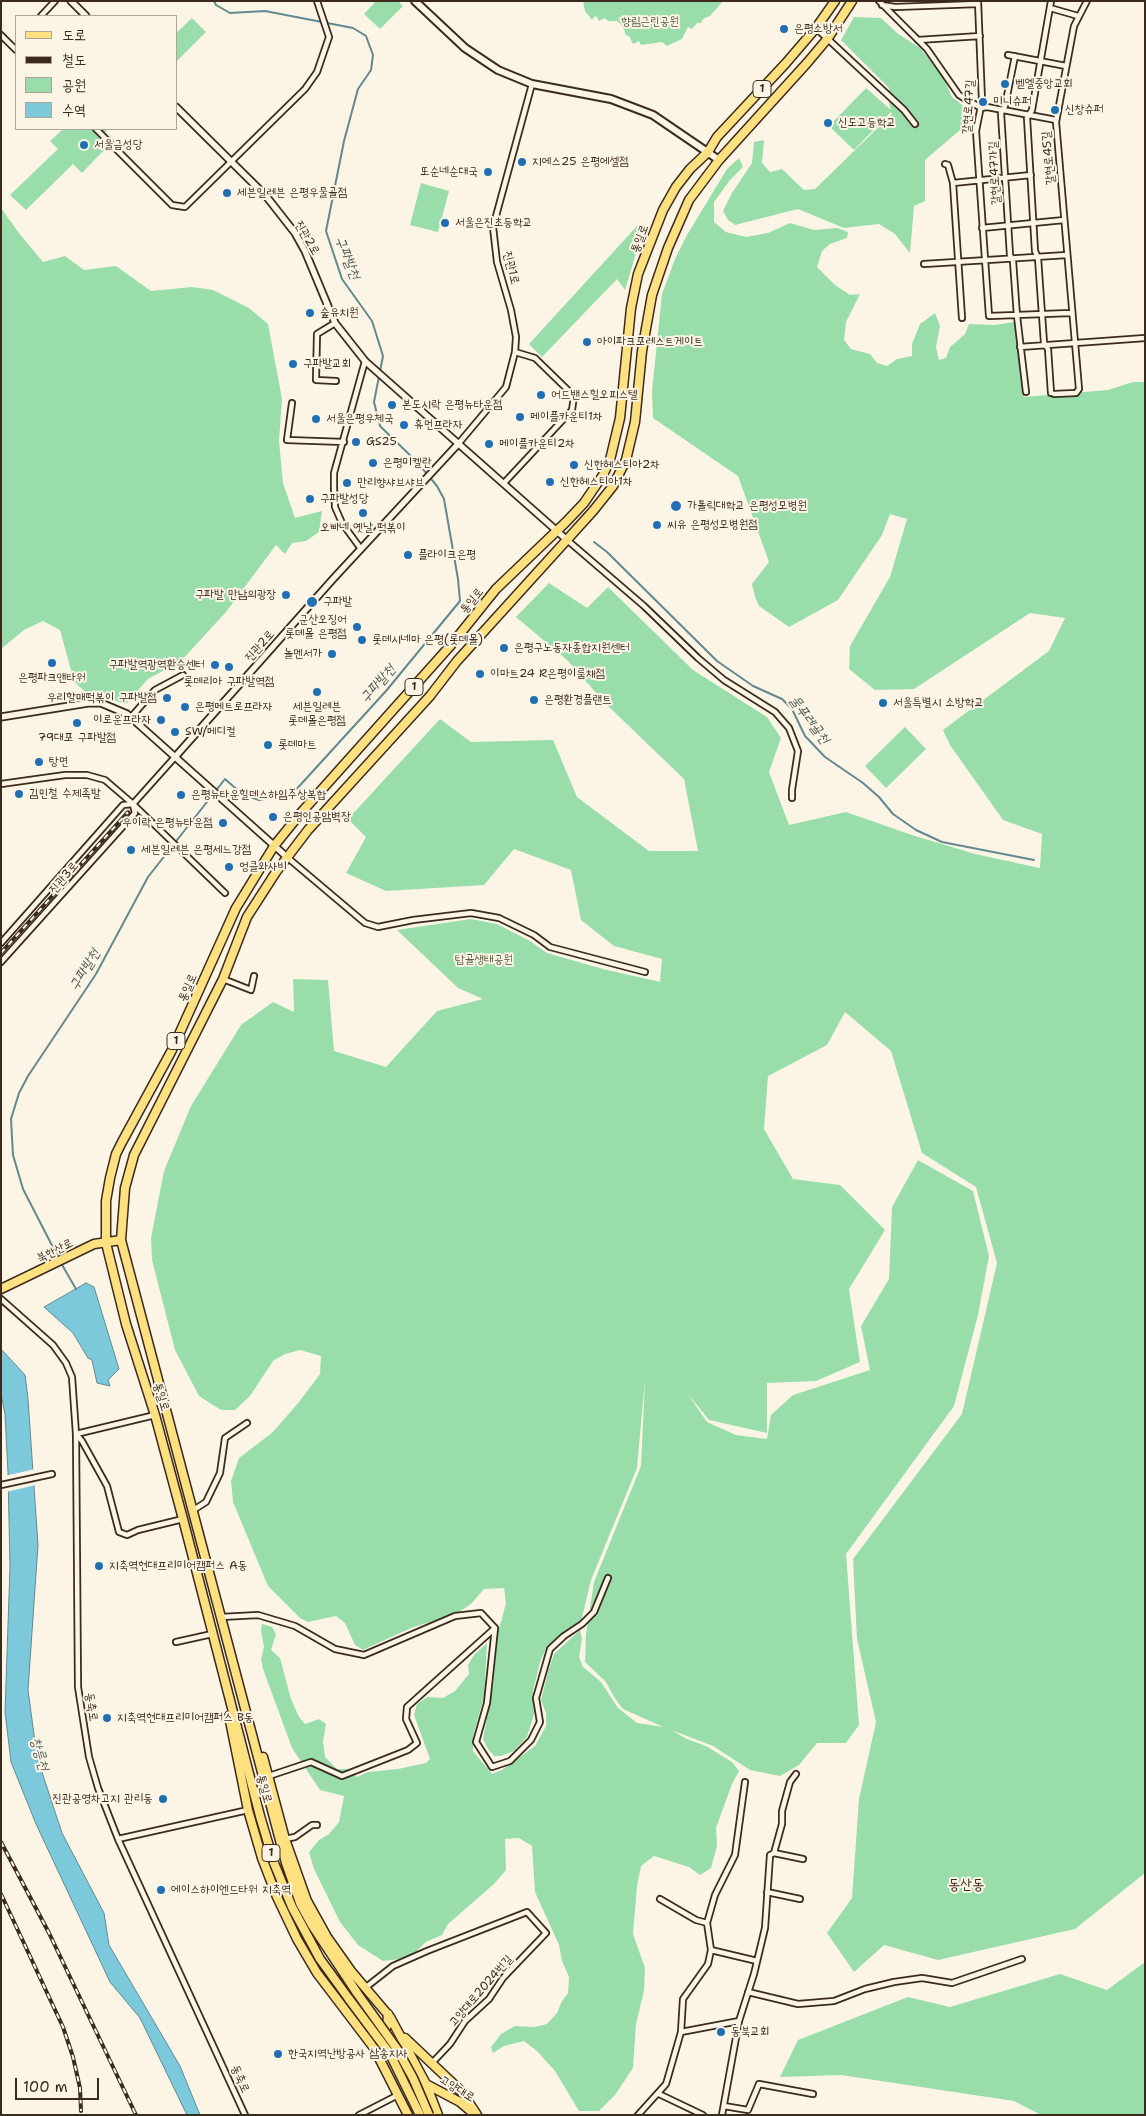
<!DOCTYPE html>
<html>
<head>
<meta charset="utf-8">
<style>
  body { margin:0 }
  #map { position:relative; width:1146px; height:2116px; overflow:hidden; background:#fcf5e5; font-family:"Shantell Sans","Poor Story",sans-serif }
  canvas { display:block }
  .frame { position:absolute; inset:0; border:2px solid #3b2a1e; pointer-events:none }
  .legend { position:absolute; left:15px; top:15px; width:162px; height:115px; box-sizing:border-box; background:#fcf5e5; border:1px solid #afa495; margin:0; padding:6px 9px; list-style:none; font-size:15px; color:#3b2a1e }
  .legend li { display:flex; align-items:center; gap:10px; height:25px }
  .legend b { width:25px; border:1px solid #afa495 }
  .scale { position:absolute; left:15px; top:2078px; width:84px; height:22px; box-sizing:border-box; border:2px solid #3b2a1e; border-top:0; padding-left:6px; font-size:15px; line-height:18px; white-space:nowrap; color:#3b2a1e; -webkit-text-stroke:4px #fcf5e5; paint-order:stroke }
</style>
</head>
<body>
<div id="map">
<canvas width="1146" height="2116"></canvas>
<div class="frame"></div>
<ul class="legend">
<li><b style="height:6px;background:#fde080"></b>도로</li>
<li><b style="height:6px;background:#3b2a1e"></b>철도</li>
<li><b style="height:14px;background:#99deaa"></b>공원</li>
<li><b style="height:14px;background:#7dc9dc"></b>수역</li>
</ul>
<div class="scale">100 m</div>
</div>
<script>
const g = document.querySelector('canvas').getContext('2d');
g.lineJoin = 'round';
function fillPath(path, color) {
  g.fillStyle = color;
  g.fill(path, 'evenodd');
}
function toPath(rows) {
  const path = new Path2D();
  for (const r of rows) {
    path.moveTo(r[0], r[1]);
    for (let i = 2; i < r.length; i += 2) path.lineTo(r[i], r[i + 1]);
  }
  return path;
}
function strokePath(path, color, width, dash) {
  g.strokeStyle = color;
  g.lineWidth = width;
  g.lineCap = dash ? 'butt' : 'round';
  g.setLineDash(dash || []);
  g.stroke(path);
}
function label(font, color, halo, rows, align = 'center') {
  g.font = font + ' "Shantell Sans","Poor Story",sans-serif';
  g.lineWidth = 4;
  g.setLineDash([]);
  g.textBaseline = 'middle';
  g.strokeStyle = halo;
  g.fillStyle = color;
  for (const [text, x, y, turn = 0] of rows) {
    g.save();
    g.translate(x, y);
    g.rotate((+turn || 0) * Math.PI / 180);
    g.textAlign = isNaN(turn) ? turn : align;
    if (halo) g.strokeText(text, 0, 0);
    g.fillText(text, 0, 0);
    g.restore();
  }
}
const green = toPath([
  [376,1,398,1,403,6,380,29,364,14],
  [583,1,723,1,710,16,703,19,701,23,697,23,692,29,688,27,682,39,667,46,662,42,641,45,639,41,633,44,629,36,626,35,622,25,617,21,608,21,605,18,599,21,597,17,595,16,592,20,585,11],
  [854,17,881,18,897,33,920,48,942,75,952,97,970,111,968,123,925,160,925,201,914,206,910,253,895,234,879,224,844,228,798,209,735,225,728,220,723,211,732,193,752,163,754,142,764,140,762,163,770,172,782,169,804,190,815,189,892,114,891,112,854,150,829,126,866,88,891,110,889,103,889,88,841,40],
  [192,18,206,32,176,62,176,33],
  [63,129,108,129,98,141,105,149,82,173,73,164,26,210,10,195,58,149,50,141],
  [739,158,743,167,730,180,714,202,714,222,726,232,746,237,768,233,790,223,814,230,837,228,848,232,847,238,830,244,822,251,817,267,835,285,850,295,860,294,846,322,844,340,851,349,870,354,877,363,887,366,897,359,912,356,912,344,920,324,935,313,940,326,936,347,939,360,946,358,950,347,965,334,969,324,994,325,1014,322,1024,397,1108,390,1133,382,1145,382,1145,1873,1075,1929,938,1960,884,1945,854,1972,827,1933,852,1898,859,1799,876,1722,857,1639,853,1559,962,1414,997,1263,976,1187,922,1153,891,1051,845,1012,827,1045,768,1076,764,1129,793,1179,840,1185,885,1230,849,1289,860,1362,816,1381,767,1383,767,1433,709,1420,688,1394,707,1422,736,1435,767,1439,771,1415,793,1395,870,1370,861,1326,889,1279,892,1207,918,1160,973,1191,989,1256,978,1315,954,1406,846,1554,859,1725,846,1743,817,1743,799,1765,780,1776,750,1770,713,1746,671,1730,687,1739,706,1746,732,1762,739,1771,732,1784,716,1828,717,1846,711,1868,700,1875,689,1867,654,1856,641,1866,637,1886,633,1934,645,1968,644,1991,636,2024,633,2068,615,2095,599,2111,579,2111,555,2071,537,2051,524,2041,504,2046,493,2053,491,2047,501,2034,515,2026,535,2027,547,2024,557,2013,562,2001,568,1993,569,1977,562,1961,559,1945,535,1892,532,1846,519,1838,505,1839,506,1870,494,1884,448,1924,442,1935,426,1942,409,1958,383,1961,358,1945,340,1922,314,1869,309,1852,319,1840,329,1834,339,1822,344,1796,320,1790,292,1748,263,1669,261,1659,264,1647,261,1631,262,1624,272,1627,276,1634,271,1650,280,1658,291,1699,299,1717,305,1724,319,1719,326,1724,323,1742,325,1757,337,1769,348,1769,357,1777,368,1772,398,1769,426,1763,430,1759,414,1715,417,1704,427,1697,443,1698,455,1691,469,1674,468,1665,474,1655,487,1643,484,1697,473,1736,473,1751,492,1774,502,1770,535,1746,546,1726,546,1713,541,1700,548,1672,554,1654,580,1630,582,1639,579,1657,583,1667,601,1682,618,1708,637,1723,663,1727,623,1709,614,1697,606,1682,585,1662,586,1634,594,1582,641,1466,645,1380,637,1468,591,1580,581,1622,547,1646,540,1662,533,1691,534,1714,527,1737,514,1751,501,1756,494,1756,488,1749,483,1739,493,1685,498,1633,506,1603,504,1588,484,1589,471,1604,456,1614,411,1628,363,1650,355,1645,345,1623,336,1616,308,1622,300,1618,268,1586,233,1502,231,1481,239,1458,273,1432,299,1402,320,1374,321,1356,300,1350,285,1354,273,1361,250,1396,235,1410,221,1410,199,1396,175,1350,152,1260,151,1238,164,1171,191,1106,241,1025,273,1002,294,1012,293,979,328,980,334,1051,386,1067,437,1011,483,999,458,988,397,930,471,919,497,924,530,941,547,953,603,969,660,982,662,959,614,946,581,920,571,870,514,849,484,885,386,891,346,873,366,837,348,819,440,719,471,742,553,740,577,797,649,851,698,851,684,779,606,704,567,660,516,617,549,583,587,608,608,587,693,670,767,717,781,738,769,772,789,825,846,812,912,835,975,854,1040,868,1042,834,1003,820,950,745,943,730,1049,651,1065,618,1030,613,914,689,875,690,849,669,850,646,890,577,907,519,890,514,882,535,838,600,789,627,759,606,755,597,752,584,769,562,738,476,653,418,652,391,662,294,675,259,687,235,727,169],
  [421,183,449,191,438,232,410,225],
  [1,208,19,233,43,262,65,256,84,270,116,266,151,291,192,287,213,290,249,308,268,324,282,399,279,441,283,483,295,518,322,511,319,532,306,541,292,543,285,554,276,545,226,612,181,661,148,679,126,704,85,692,74,681,60,630,43,621,24,630,1,649],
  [637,226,642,233,625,290,617,279,542,357,529,344],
  [905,727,926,749,886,788,865,766],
  [1145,1962,1145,2115,1041,2115,1014,2101,841,2075,780,2077,798,2040,908,1997,950,2007,1060,1974,1107,1990]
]);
const water = toPath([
  [86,1283,94,1287,119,1369,108,1380,110,1386,97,1383,92,1360,88,1358,73,1333,44,1307,86,1283],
  [1,1349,25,1375,28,1399,38,1545,28,1690,37,1757,62,1833,104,1913,109,1945,180,2066,200,2115,187,2115,140,2018,110,1982,36,1824,11,1762,5,1712,10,1567,8,1473,5,1414,1,1394,1,1349]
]);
const pier = toPath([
  [35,1469,36,1485,6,1492,5,1476]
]);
const stream = toPath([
  [594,542,607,552,717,661,753,686,782,699,792,709,805,736,825,757,863,783,879,797,893,814,916,830,942,842,1034,860],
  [59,1259,23,1189,13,1155,11,1119,19,1093,28,1076,96,974,148,877,225,779,242,794,259,800,293,793,386,691,460,601,458,579,444,499,437,486,417,462,380,426,374,402,383,356,372,321,342,279,326,231,344,141,358,89,371,70,373,55,366,36,353,28,265,11,230,13,216,5,214,1],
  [61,1263,76,1289]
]);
const minor = toPath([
  [879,1,927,49,959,95,981,108,987,107,1056,120],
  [978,1,982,101,976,131,989,316,1071,313],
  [1051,1,1032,110,1027,118,1035,251,1038,258,1044,343,1048,349,1051,393],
  [882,5,895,7,978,4],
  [1050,8,1078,16],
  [41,16,55,1],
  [816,28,904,110,915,124],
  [1,35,16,50],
  [918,40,980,36],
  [1008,55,1066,66],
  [1015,56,1005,106,1001,113,1010,255,1013,261,1017,316,1026,392],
  [96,129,172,205,185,207,305,89,317,72,329,37,317,1],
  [945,164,948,165,953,183,962,318],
  [953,183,1031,175],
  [982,228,1064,220],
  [924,264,1067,255],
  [335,323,317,334,316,380,336,381],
  [1020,347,1145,338],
  [1054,394,1076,393,1079,389,1056,122,1074,26,1087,1],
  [292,403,287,440,344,442],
  [459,443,506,387,515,352,516,337,511,310,497,262,493,227,532,84],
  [504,483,572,410,574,396,535,358,515,352],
  [566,539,644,606,698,658,724,680,775,712,789,728,798,751,792,790,792,798],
  [361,549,342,523,335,507,334,488,334,473,365,361],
  [132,716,155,690,183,675],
  [1,784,65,775,87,775,105,780,133,804,225,893],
  [288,858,365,923,378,927,413,920,471,913,499,918,534,935,550,947,645,972],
  [1,943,123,805,133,804,175,757],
  [1,962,135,813,133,805],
  [223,979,251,990,254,976],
  [1,1299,53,1345,66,1363,72,1377,76,1434,78,1687,89,1757,98,1788,118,1839,245,2115],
  [76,1434,82,1441,107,1486,119,1532,127,1535,138,1530,183,1519],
  [76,1434,155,1415],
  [1,1485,52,1474],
  [192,1511,206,1502,220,1473,225,1438,247,1423],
  [221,1617,258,1615,295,1626,335,1649,364,1655,455,1616,481,1613,495,1628,487,1703,476,1742,492,1767,510,1761,531,1740,540,1722,536,1698,550,1649,564,1636,582,1624,594,1612,608,1578],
  [176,1642,212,1634],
  [269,1776,311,1762,342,1776,408,1750,417,1743,406,1719,407,1707,495,1628],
  [118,1839,248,1810],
  [285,1839,295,1837,312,1825,317,1825],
  [774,1853,803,1859],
  [767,1892,800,1899],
  [660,1899,696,1920,707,1923],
  [711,1950,757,1961],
  [365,1988,393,1966,427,1951,527,1912,546,1933,503,1978,489,1999,465,2021,450,2044,432,2063],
  [748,1992,798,2004,834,2001,865,1989,894,1982,922,1978,952,1983,1022,1959],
  [681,2032,739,2021],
  [659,2094,703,2115],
  [724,2106,748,2110,759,2084,813,2094],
  [359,2115,398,2095],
  [638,2115,666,2084,681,2032,683,1999,708,1964,711,1950,707,1923,715,1895,735,1855,745,1782],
  [722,2115,739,2021,754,1974,765,1928,770,1855,774,1853,782,1824,782,1811,790,1782,796,1774]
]);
const tertiary = toPath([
  [71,1,86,16],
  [176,107,266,196,295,233,305,251,335,323,365,361,566,539],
  [1,717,88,703,101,703,127,714,288,858],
  [175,757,333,579,459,443]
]);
const secondary = toPath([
  [415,1,465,48,498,70,532,84,611,99,653,115,719,160]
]);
const primary = toPath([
  [1,1289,94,1244,121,1240],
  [229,1716,248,1810,262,1858,277,1897,297,1939,317,1973,374,2048,408,2115],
  [263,1757,285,1839,307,1901,327,1937,351,1971,390,2017,426,2084,438,2115],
  [357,1993,312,1925,300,1903,286,1863,121,1240,125,1188,134,1155,223,979,247,917,276,872,308,830,430,696,457,661,593,511,613,486,626,460,635,422,642,351,652,295,668,248,689,200,719,160,807,63,828,38,852,1],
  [349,1999,320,1959,292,1907,274,1863,260,1816,183,1519,155,1415,126,1324,106,1243,106,1201,110,1178,116,1154,122,1142,172,1050,236,908,274,846,300,814,451,645,496,589,566,522,584,503,603,475,610,460,620,418,631,308,638,274,663,210,676,187,690,169,708,152,717,137,786,63,816,28,835,1],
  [365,2036,374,2037,381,2034,387,2026,388,2014],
  [405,2038,462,2092,477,2115],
  [426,2084,460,2102,473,2113]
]);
const rail = toPath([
  [1,953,128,812],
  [1,1842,49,1933,136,2115],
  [1,1894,63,2027,73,2057,80,2088,81,2111]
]);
const primaryBridge = toPath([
  [357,1993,397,2049,413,2078,429,2115],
  [349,1999,390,2054,420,2115]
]);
const markers = [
  [784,29,5,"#1f6fb2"],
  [1005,84,5,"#1f6fb2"],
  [983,102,5,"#1f6fb2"],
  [1055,110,5,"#1f6fb2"],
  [828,123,5,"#1f6fb2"],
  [84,145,5,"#1f6fb2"],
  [522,162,5,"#1f6fb2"],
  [488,172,5,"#1f6fb2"],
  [227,193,5,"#1f6fb2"],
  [445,223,5,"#1f6fb2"],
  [310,313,5,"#1f6fb2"],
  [587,342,5,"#1f6fb2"],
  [293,364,5,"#1f6fb2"],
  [541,395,5,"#1f6fb2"],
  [392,405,5,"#1f6fb2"],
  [520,417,5,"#1f6fb2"],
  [316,419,5,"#1f6fb2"],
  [404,425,5,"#1f6fb2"],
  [356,442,5,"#1f6fb2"],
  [489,444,5,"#1f6fb2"],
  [373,463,5,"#1f6fb2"],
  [574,465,5,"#1f6fb2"],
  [550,482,5,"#1f6fb2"],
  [347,483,5,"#1f6fb2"],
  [310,499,5,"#1f6fb2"],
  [676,506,6,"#1f6fb2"],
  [363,513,5,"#1f6fb2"],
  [657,525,5,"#1f6fb2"],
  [408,555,5,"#1f6fb2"],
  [286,595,5,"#1f6fb2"],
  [312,602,6,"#1f6fb2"],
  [357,627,5,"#1f6fb2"],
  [362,640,5,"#1f6fb2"],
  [504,648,5,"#1f6fb2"],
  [332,654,5,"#1f6fb2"],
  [52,663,5,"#1f6fb2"],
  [215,665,5,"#1f6fb2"],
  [229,667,5,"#1f6fb2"],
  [480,674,5,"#1f6fb2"],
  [317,692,5,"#1f6fb2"],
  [167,698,5,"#1f6fb2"],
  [534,700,5,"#1f6fb2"],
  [883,703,5,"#1f6fb2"],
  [185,707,5,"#1f6fb2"],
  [161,720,5,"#1f6fb2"],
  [77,723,5,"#1f6fb2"],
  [175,732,5,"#1f6fb2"],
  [268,745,5,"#1f6fb2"],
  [39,762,5,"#1f6fb2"],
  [19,794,5,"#1f6fb2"],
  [181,795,5,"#1f6fb2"],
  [273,817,5,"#1f6fb2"],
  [223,823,5,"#1f6fb2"],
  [131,850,5,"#1f6fb2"],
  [229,867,5,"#1f6fb2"],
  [99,1566,5,"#1f6fb2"],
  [107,1718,5,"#1f6fb2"],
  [163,1799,5,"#1f6fb2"],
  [161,1890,5,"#1f6fb2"],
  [721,2032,5,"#1f6fb2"],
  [278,2054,5,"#1f6fb2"]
];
const shields = [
  [762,89,18],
  [414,687,18],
  [176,1041,18],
  [271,1853,18]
];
const shieldNames = [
  ["1",762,89],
  ["1",414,687],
  ["1",176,1041],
  ["1",271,1853]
];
const parkNames = [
  ["향림근린공원",650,22],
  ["탑골생태공원",484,960]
];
const poiNames = [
  ["은평소방서",794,29],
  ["벧엘중앙교회",1015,84],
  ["미니슈퍼",993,102],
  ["신창슈퍼",1065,110],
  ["신도고등학교",838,123],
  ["서울금성당",94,145],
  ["지에스25 은평에셀점",532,162],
  ["또순네순대국",478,172,"right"],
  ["세븐일레븐 은평우물골점",237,193],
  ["서울은진초등학교",455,223],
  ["숲유치원",320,313],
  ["아이파크포레스트게이트",597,342],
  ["구파발교회",303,364],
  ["어드밴스힐오피스텔",551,395],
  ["본도시락 은평뉴타운점",402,405],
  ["메이플카운티1차",530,417],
  ["서울은평우체국",326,419],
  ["휴먼프라자",414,425],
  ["GS25",366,442],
  ["메이플카운티2차",499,444],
  ["은평미켈란",383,463],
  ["신한헤스티아2차",584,465],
  ["신한헤스티아1차",560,482],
  ["만리향샤브샤브",357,483],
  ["구파발성당",320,499],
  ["가톨릭대학교 은평성모병원",687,506],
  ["씨유 은평성모병원점",667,525],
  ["오빠네 옛날 떡볶이",363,528,"center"],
  ["플라이크은평",418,555],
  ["구파발 만남의광장",276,595,"right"],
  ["구파발",323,602],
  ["군산오징어",347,620,"right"],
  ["롯데몰 은평점",347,634,"right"],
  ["롯데시네마 은평(롯데몰)",372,640],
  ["은평구노동자종합지원센터",514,648],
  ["놀멘서가",322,654,"right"],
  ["구파발역광역환승센터",205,665,"right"],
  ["이마트24 R은평이룸채점",490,674],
  ["은평파크앤타워",52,678,"center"],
  ["롯데리아 구파발역점",229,682,"center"],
  ["우리할매떡볶이 구파발점",157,698,"right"],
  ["은평환경플랜트",544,700],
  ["서울특별시 소방학교",893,703],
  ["은평메트로프라자",195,707],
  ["세븐일레븐",317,707,"center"],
  ["롯데몰은평점",317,721,"center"],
  ["이로운프라자",151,720,"right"],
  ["SW/메디컬",185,732],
  ["79대포 구파발점",77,738,"center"],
  ["롯데마트",278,745],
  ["탕면",49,762],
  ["김민철 수제족발",29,794],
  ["은평뉴타운힐데스하임주상복합",191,795],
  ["은평인공암벽장",283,817],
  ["우이락 은평뉴타운점",213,823,"right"],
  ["세븐일레븐 은평세느강점",141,850],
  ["엉클와사비",239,867],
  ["지축역현대프리미어캠퍼스 A동",109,1566],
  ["지축역현대프리미어캠퍼스 B동",117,1718],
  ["진관공영차고지 관리동",153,1799,"right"],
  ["에이스하이엔드타워 지축역",171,1890],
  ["동북교회",731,2032],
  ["한국지역난방공사 삼송지사",288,2054]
];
const streetNames = [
  ["갈현로47길",969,107,-86],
  ["갈현로45길",1049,158,-95],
  ["갈현로47가길",995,173,-93],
  ["진관2로",307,238,60],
  ["통일로",640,239,-69],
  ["진관1로",511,268,76],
  ["통일로",472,601,-51],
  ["진관2로",260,646,-48],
  ["진관3로",64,878,-49],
  ["통일로",188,988,-66],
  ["북한산로",55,1251,-26],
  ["통일로",161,1397,73],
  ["동축로",91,1707,81],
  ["통일로",264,1789,75],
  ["고양대로2024번길",481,1991,-49],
  ["동축로",240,2079,66],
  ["고양대로",457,2089,32]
];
const waterNames = [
  ["구파발천",347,258,68],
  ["구파발천",378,684,-49],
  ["물푸레골천",809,720,53],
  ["구파발천",85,970,-59],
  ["창릉천",39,1754,74]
];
const quarterNames = [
  ["동산동",966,1885]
];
fillPath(green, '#99deaa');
fillPath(water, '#7dc9dc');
strokePath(water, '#638990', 1);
fillPath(pier, '#fcf5e5');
strokePath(stream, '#638990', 2);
strokePath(minor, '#3b2a1e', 8);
strokePath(tertiary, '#3b2a1e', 9);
strokePath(secondary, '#3b2a1e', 10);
strokePath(primary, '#3b2a1e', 11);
strokePath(minor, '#fcf5e5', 4.5);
strokePath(tertiary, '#fcf5e5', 5.5);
strokePath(secondary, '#fcf5e5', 6);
strokePath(primary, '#fde080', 8);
strokePath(rail, '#3b2a1e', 4);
strokePath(rail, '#fcf5e5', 2, [5.5]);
strokePath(primaryBridge, '#3b2a1e', 11, []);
strokePath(primaryBridge, '#fde080', 8);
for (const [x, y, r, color] of markers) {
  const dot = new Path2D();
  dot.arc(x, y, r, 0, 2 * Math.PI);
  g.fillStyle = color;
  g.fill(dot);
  strokePath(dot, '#fcf5e5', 2);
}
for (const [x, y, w] of shields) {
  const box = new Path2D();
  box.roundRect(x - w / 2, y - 8.5, w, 17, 4);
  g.fillStyle = '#fcf5e5';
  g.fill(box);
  strokePath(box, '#3b2a1e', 1);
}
label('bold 11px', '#3b2a1e', null, shieldNames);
label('12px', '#525741', '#fcf5e5', parkNames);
label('12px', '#3b2a1e', '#fcf5e5', poiNames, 'left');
label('12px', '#3b2a1e', '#fcf5e5', streetNames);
label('italic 14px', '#4f5a57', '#fcf5e5', waterNames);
label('15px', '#3b2a1e', '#fcf5e5', quarterNames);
</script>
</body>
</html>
